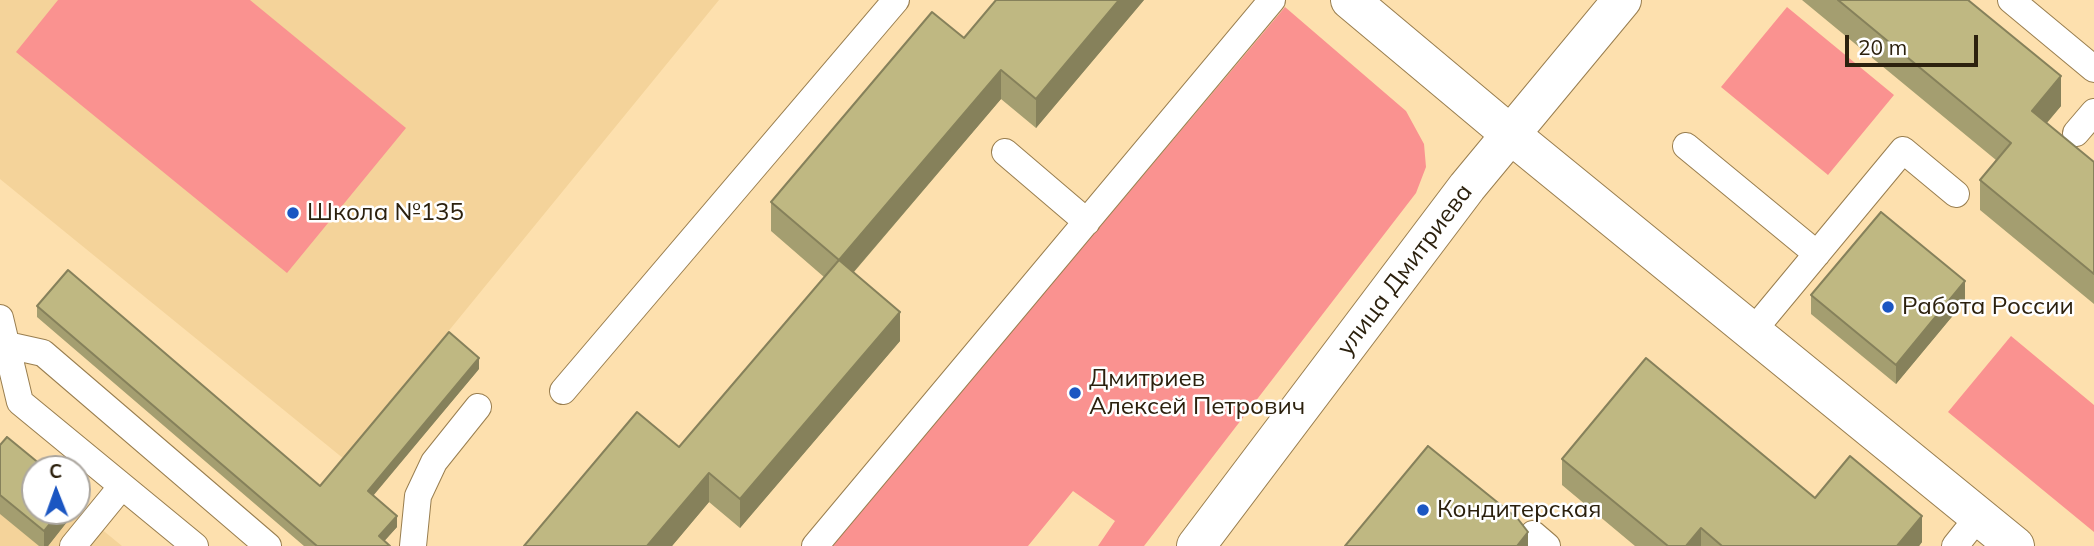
<!DOCTYPE html>
<html>
<head>
<meta charset="utf-8">
<style>
  body { margin:0 }
  #map { position:relative; width:2094px; height:546px; overflow:hidden; background:#fde0ae; font-family:Mulish,sans-serif }
  canvas { display:block }
  .north { position:absolute; left:21px; top:455px; width:70px; height:70px; box-sizing:border-box; background:#fff; border:2px solid #aba69f; border-radius:50%; rotate:359deg; font-size:19px; font-weight:700; line-height:28px; text-align:center; color:#2c210e }
  .north::after { content:''; display:block; margin:auto; width:24px; height:32px; background:#1b56c2; clip-path:polygon(50% 0,100% 100%,50% 72%,0 100%) }
  .scale { position:absolute; left:1845px; top:35px; width:133px; height:32px; box-sizing:border-box; border:4px solid #2c210e; border-top:0; padding-left:9px; font-size:21px; line-height:24px; white-space:nowrap; color:#2c210e; -webkit-text-stroke:5px #fff; paint-order:stroke }
</style>
</head>
<body>
<div id="map">
<canvas width="2094" height="546"></canvas>
<div class="north">С</div>
<div class="scale">20 m</div>
</div>
<script>
const g = document.querySelector('canvas').getContext('2d');
g.lineJoin = 'round';
function fillPath(path, color) {
  g.fillStyle = color;
  g.fill(path, 'evenodd');
}
function toPath(rows) {
  const path = new Path2D();
  for (const r of rows) {
    path.moveTo(r[0], r[1]);
    for (let i = 2; i < r.length; i += 2) path.lineTo(r[i], r[i + 1]);
  }
  return path;
}
function strokePath(path, color, width, dash) {
  g.strokeStyle = color;
  g.lineWidth = width;
  g.lineCap = dash ? 'butt' : 'round';
  g.setLineDash(dash || []);
  g.stroke(path);
}
function label(font, color, halo, rows, align = 'center') {
  g.font = font + ' Mulish,sans-serif';
  g.lineWidth = 5;
  g.setLineDash([]);
  g.textBaseline = 'middle';
  g.strokeStyle = halo;
  g.fillStyle = color;
  for (const [text, x, y, turn = 0] of rows) {
    g.save();
    g.translate(x, y);
    g.rotate((+turn || 0) * Math.PI / 180);
    g.textAlign = isNaN(turn) ? turn : align;
    if (halo) g.strokeText(text, 0, 0);
    g.fillText(text, 0, 0);
    g.restore();
  }
}
const built = toPath([
  [0,0,719,0,344,459,0,179],
  [0,447,35,511,77,511,77,509,122,546,0,546]
]);
const green = toPath([
  [58,0,250,0,406,128,287,273,16,52],
  [1285,7,1406,111,1424,144,1426,167,1416,193,1144,546,1098,546,1115,521,1073,491,1028,546,831,546],
  [1787,7,1894,95,1828,175,1721,87],
  [2011,336,2094,405,2094,532,1948,412]
]);
const lane = toPath([
  [2011,0,2094,69],
  [2076,133,2094,112],
  [1686,146,1817,254],
  [1005,152,1087,222],
  [0,318,20,402,195,546],
  [1752,332,1903,150,1956,194],
  [0,354,7,345,43,353,268,546],
  [563,391,896,0],
  [1533,534,1547,546],
  [73,546,122,486],
  [413,546,418,496,434,462,478,407],
  [815,546,1272,0],
  [1955,546,1979,516]
]);
const street = toPath([
  [1350,0,1510,134]
]);
const secondary = toPath([
  [1510,134,2015,546],
  [1196,546,1467,187,1622,0]
]);
const wall = toPath([
  [1144,0,1036,128,1001,99,854,272,900,341,740,528,709,502,672,546,524,546,679,447,824,277,771,231,771,202,964,38],
  [1802,0,1968,0,2061,106,2047,123,2094,162,2094,304,1980,210,1980,180,1996,160],
  [1811,295,1965,301,1896,384,1811,314],
  [37,306,320,486,479,369,373,495,397,527,384,541,390,546,304,546,37,317],
  [0,445,75,511,48,546,39,546,0,514],
  [1562,459,1815,498,1922,542,1919,546,1635,546,1562,485]
]);
const shadedWall = toPath([
  [1119,0,1144,0,1036,128,1036,99],
  [1001,70,1001,99,839,289,839,260],
  [2061,76,2061,106,2032,140,2032,111],
  [1965,281,1965,301,1896,384,1896,365],
  [900,312,900,341,740,528,740,499],
  [479,358,479,369,368,502,368,491],
  [709,473,709,502,672,546,647,546],
  [60,511,75,511,75,512,48,546,44,546,44,531],
  [397,516,397,527,380,546,379,536],
  [1922,516,1922,542,1919,546,1897,546],
  [1701,528,1701,546,1686,546],
  [1528,532,1528,546,1517,546]
]);
const building = toPath([
  [996,0,1119,0,1036,99,1001,70,839,260,771,202,932,12,964,38,996,0],
  [1838,0,1968,0,2061,76,2032,111,2094,162,2094,274,1980,180,2011,143,1838,0],
  [1881,212,1965,281,1896,365,1811,295,1881,212],
  [839,260,900,312,740,499,709,473,647,546,524,546,637,412,679,447,839,260],
  [68,270,320,486,449,332,479,358,368,491,397,516,379,536,390,546,317,546,37,306,68,270],
  [1646,358,1815,498,1850,456,1922,516,1897,546,1722,546,1701,528,1686,546,1668,546,1562,459,1646,358],
  [7,437,46,469,35,469,35,511,60,511,44,531,0,495,0,445,7,437],
  [1428,446,1518,519,1528,532,1517,546,1345,546,1428,446]
]);
const markers = [
  [293,213,7,"#1b56c2"],
  [1888,307,7,"#1b56c2"],
  [1075,393,7,"#1b56c2"],
  [1423,510,7,"#1b56c2"]
];
const poiNames = [
  ["Школа №135",307,213],
  ["Работа России",1902,307],
  ["Дмитриев",1089,379],
  ["Алексей Петрович",1089,407],
  ["Кондитерская",1437,510]
];
const streetNames = [
  ["улица Дмитриева",1405,270,-53]
];
fillPath(built, '#f4d39a');
fillPath(green, '#fa9290');
strokePath(lane, '#997e4f', 28);
strokePath(street, '#997e4f', 40);
strokePath(secondary, '#997e4f', 40);
strokePath(lane, '#fff', 26);
strokePath(street, '#fff', 38);
strokePath(secondary, '#fff', 38);
fillPath(wall, '#a49e70');
fillPath(shadedWall, '#86815b');
fillPath(building, '#bfb882');
strokePath(building, '#86815b', 2);
for (const [x, y, r, color] of markers) {
  const dot = new Path2D();
  dot.arc(x, y, r, 0, 2 * Math.PI);
  g.fillStyle = color;
  g.fill(dot);
  strokePath(dot, '#fff', 2.5);
}
label('24px', '#2c210e', '#fff', poiNames, 'left');
label('24px', '#2c210e', '#fff', streetNames);
</script>
</body>
</html>
